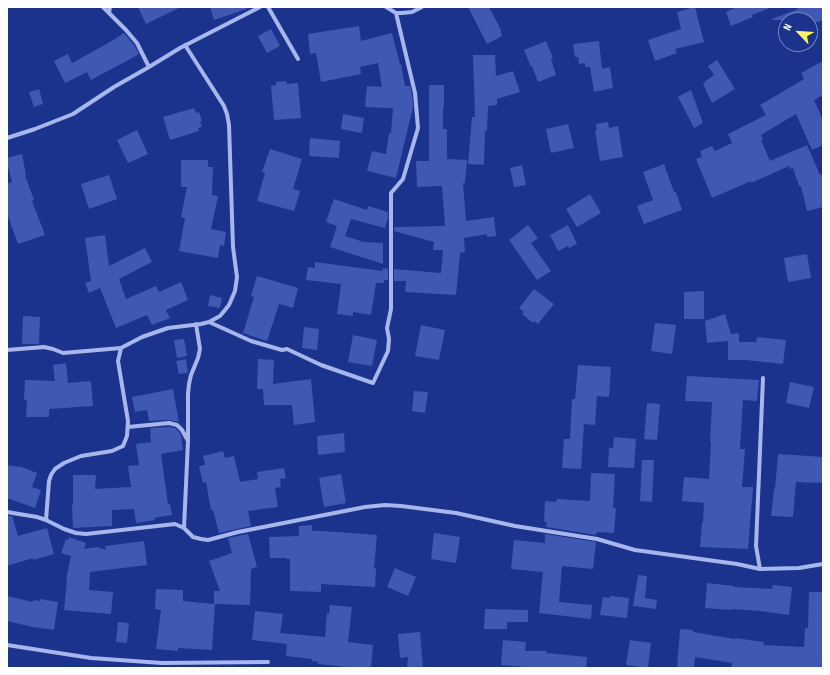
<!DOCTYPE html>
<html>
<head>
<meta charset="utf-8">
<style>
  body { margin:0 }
  #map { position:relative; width:830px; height:675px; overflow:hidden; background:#1b338c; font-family:"Sofia Sans Condensed",sans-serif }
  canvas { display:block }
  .frame { position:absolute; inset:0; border:8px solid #fff; pointer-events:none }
  .north { position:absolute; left:778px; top:12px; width:40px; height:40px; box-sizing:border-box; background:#1b338c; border:1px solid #7685ba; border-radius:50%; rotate:295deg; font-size:11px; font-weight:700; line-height:16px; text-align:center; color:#fff }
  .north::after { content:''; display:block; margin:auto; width:14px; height:18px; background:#fef564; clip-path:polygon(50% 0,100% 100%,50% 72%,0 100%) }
</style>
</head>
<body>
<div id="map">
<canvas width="830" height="675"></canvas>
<div class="frame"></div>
<div class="north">N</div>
</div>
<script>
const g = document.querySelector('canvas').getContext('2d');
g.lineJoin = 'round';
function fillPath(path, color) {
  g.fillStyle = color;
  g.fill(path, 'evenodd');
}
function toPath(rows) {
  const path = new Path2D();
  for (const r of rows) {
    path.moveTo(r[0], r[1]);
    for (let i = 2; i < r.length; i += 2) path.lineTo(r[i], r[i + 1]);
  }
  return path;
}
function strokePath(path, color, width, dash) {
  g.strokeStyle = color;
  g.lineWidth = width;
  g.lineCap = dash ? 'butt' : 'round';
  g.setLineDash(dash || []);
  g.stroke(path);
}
const building = toPath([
  [138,7,181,7,146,24],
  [210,7,246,7,247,9,214,20],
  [468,7,489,7,500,28,502,36,487,44],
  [695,7,704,42,675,49,677,53,655,61,648,40,681,29,677,12],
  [737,7,770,7,770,8,752,15,753,17,731,26,726,12],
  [797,7,823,7,823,20,810,25,810,20,773,20,772,19,798,9],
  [359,26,361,41,392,33,400,64,401,64,405,86,410,86,412,94,413,107,396,178,367,171,372,151,386,154,389,133,391,133,393,108,388,108,365,107,367,86,382,87,378,63,360,67,361,74,321,82,316,53,310,54,308,34],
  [271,29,280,46,267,53,258,36],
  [124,33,134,45,139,54,123,63,91,80,87,72,65,83,54,61,68,54,72,63,110,42],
  [546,41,553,58,551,59,556,75,538,82,532,66,531,67,524,50],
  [599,41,602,69,610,67,613,88,594,92,590,67,585,67,585,63,579,64,578,57,575,57,573,44],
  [473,55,495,55,496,76,513,71,520,92,497,99,497,105,488,106,487,131,485,131,484,165,468,164,472,117,475,117],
  [717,60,735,89,712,103,703,84,705,83,704,82,714,75,708,66],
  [823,61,823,95,814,100,823,120,823,145,812,150,796,114,761,135,763,139,761,140,770,161,807,145,820,175,822,174,823,179,823,207,807,211,801,186,799,186,793,168,790,169,789,166,751,183,751,181,712,198,696,159,702,157,700,151,712,146,715,151,732,143,728,134,766,115,760,105,804,79,801,73],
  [286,81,287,84,298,83,301,118,274,120,271,86,276,85,276,82],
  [429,85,444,85,444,107,443,107,443,129,447,129,447,159,467,160,465,183,463,183,466,221,494,217,496,236,487,237,487,234,464,238,465,252,460,253,456,295,405,292,406,281,394,281,394,269,441,273,443,250,433,250,434,242,394,231,394,227,445,226,442,186,417,187,416,161,429,161],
  [39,89,43,104,34,107,29,92],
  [691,90,703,123,694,128,678,97],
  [194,108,196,113,199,112,202,121,200,122,202,127,198,128,199,131,170,140,163,117],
  [343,114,364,118,362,133,341,129],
  [608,122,609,128,618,126,623,157,600,161,595,130,597,130,596,124],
  [568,124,574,148,551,153,546,129],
  [137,130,148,154,128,163,117,140],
  [310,138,340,141,339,158,309,156],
  [270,149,302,159,293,189,300,191,294,211,257,201,265,173,262,172],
  [22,154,26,175,25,175,34,200,32,201,45,235,18,244,7,213,7,184,12,182,7,162,7,158],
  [181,160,208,160,208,167,213,167,212,195,218,196,211,229,226,232,224,246,220,245,218,258,179,251,185,218,181,217,187,187,181,187],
  [664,164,674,192,676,192,682,210,644,224,637,206,653,200,643,172],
  [522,165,526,185,514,187,510,168],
  [109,175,117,199,89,209,81,184],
  [590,194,601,213,577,227,566,209],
  [334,199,367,210,368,206,388,212,388,218,385,228,351,219,345,236,364,242,383,243,383,264,330,247,337,226,326,222],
  [528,225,538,238,531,243,551,271,537,280,509,240],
  [568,225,577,244,569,248,568,246,558,251,550,235],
  [105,235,109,266,145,248,152,262,119,279,126,299,156,286,159,292,181,282,188,300,166,310,170,318,152,325,147,315,116,328,100,288,89,293,85,283,91,281,85,238],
  [807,254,811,278,788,282,784,258],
  [315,262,382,271,383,268,388,269,388,280,384,280,384,283,376,283,371,315,353,312,353,316,337,314,341,284,306,280,308,267,315,268],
  [257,276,298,288,293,308,279,304,267,341,243,333,254,297,251,296],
  [534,289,554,304,538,324,534,321,533,323,522,314,524,312,519,308],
  [704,291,704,319,684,319,684,292],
  [210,295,222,298,220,308,208,306],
  [725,314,731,334,739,333,739,342,756,342,757,337,786,340,783,364,745,360,728,360,728,341,707,343,705,321],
  [23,316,40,317,39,344,22,344],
  [655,323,676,325,672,354,651,351],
  [421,325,445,330,439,360,415,356],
  [304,327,319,329,317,350,302,348],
  [353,335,377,340,372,366,348,362],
  [184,339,187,356,177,358,174,340],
  [186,359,188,373,179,374,176,361],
  [258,359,274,360,273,384,311,379,315,422,294,425,292,405,264,405,263,389,257,389],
  [66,363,68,383,91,381,93,406,49,409,49,417,26,417,27,400,24,400,25,380,55,381,53,365],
  [578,365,611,367,609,397,597,396,595,425,584,424,581,469,562,468,564,439,570,439,572,399,575,399],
  [687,376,759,380,757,401,743,400,740,449,745,449,742,487,753,487,748,549,700,547,702,522,703,522,704,503,682,501,684,477,709,479,711,442,710,442,712,402,685,401],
  [790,382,814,387,809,408,786,403],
  [173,389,179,422,169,420,149,421,147,410,135,412,132,397],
  [414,391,428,392,425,413,412,411],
  [647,403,660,404,657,440,644,439],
  [169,427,175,428,179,432,181,435,183,450,161,454,168,504,170,504,172,515,154,518,155,520,136,523,134,509,112,510,112,526,73,528,72,504,73,504,73,475,96,475,95,489,131,487,128,466,139,465,136,444,151,442,150,434,151,434,150,428],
  [344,433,345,452,318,455,317,436],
  [614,437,636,439,634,468,608,467,609,448,613,448],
  [223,451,225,458,234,456,240,482,258,479,257,472,284,468,286,478,280,479,281,487,275,488,278,507,248,511,251,526,219,533,213,510,211,510,206,482,203,483,199,466,205,465,203,456],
  [778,454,823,457,822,483,796,482,793,517,771,516,774,489,775,489],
  [642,460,654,460,652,502,640,501],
  [7,465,19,467,19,466,37,473,32,487,41,490,35,508,7,498],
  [591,473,615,474,613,508,616,508,614,533,597,532,596,535,546,527,547,522,544,522,545,501,556,502,557,499,590,501],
  [341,474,346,503,324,507,319,478],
  [7,516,12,516,18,536,47,528,54,554,33,560,33,558,7,566],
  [312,525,312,531,323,531,377,535,374,568,376,568,375,587,321,584,321,592,290,591,290,559,286,559,286,558,270,558,269,537,299,536,299,526],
  [434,533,460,537,456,563,431,559],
  [248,534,257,567,251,569,250,605,215,604,212,650,178,648,178,651,156,649,161,610,155,609,156,589,183,590,183,601,214,604,214,591,220,591,209,561,232,553,228,538],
  [545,534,596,542,593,569,562,566,559,602,592,605,591,619,539,613,543,572,511,569,514,540,545,543],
  [69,537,86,543,84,549,97,547,106,550,105,546,144,541,147,565,90,572,89,590,113,592,111,614,64,610,67,579,66,579,71,556,61,553,66,539,68,540],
  [395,568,416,577,408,596,387,587],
  [638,575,647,576,645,598,657,600,656,609,633,606],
  [707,583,734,586,734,587,772,589,773,585,792,587,789,615,760,611,732,609,732,610,705,608],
  [809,592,823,592,823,668,731,668,732,663,695,657,694,668,677,668,680,629,693,630,693,632,735,639,735,638,764,642,763,645,804,647,805,628,808,628],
  [7,596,33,602,33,600,40,601,40,599,58,602,54,630,33,627,7,621],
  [610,596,629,598,627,618,600,615,603,597,610,598],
  [330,605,352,607,348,642,373,645,371,668,347,668,347,667,318,664,318,662,312,661,312,659,286,656,287,644,252,640,255,611,283,614,280,633,325,637,327,613,329,614],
  [485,609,528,610,528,622,507,622,507,629,484,629],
  [118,622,129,623,127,643,116,642],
  [420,632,423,668,407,668,408,657,400,658,398,634],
  [503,640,526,642,525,651,546,651,546,653,587,657,586,668,536,668,501,665],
  [630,640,651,643,648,668,626,665]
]);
const street = toPath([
  [103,7,126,30,137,43,149,67],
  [268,7,298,59],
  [386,7,396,13,402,13,412,12,422,7],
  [109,13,110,7],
  [7,138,35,129,73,114,114,87,149,67,180,48,260,7],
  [209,322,251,341,282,350,287,349,321,365,373,383,388,351,389,339,387,328,391,309,391,193,403,179,418,128,415,93,396,13],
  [7,350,44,347,53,349,63,353,121,348],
  [128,427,169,423,177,425,182,430,188,441],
  [7,512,37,517,46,520,64,529,76,533,86,534,175,524,184,528,193,537,201,539,208,540,238,532,365,507,385,505,401,506,456,513,515,526,597,539,635,550,737,564,760,569,799,568,823,564],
  [46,520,49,481,51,475,55,469,64,463,81,456,112,451,123,446,127,436,128,421,118,361,121,348,142,337,168,328,201,324,209,322,220,316,225,310,229,305,235,291,237,277,233,247,229,125,227,114,224,106,185,45],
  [184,528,188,441,188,394,189,384,191,375,198,358,200,349,196,324],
  [760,569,756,546,763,378],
  [7,645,91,658,162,663,268,662]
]);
fillPath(building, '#3f58b2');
strokePath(street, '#a7b7ed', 4);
</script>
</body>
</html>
